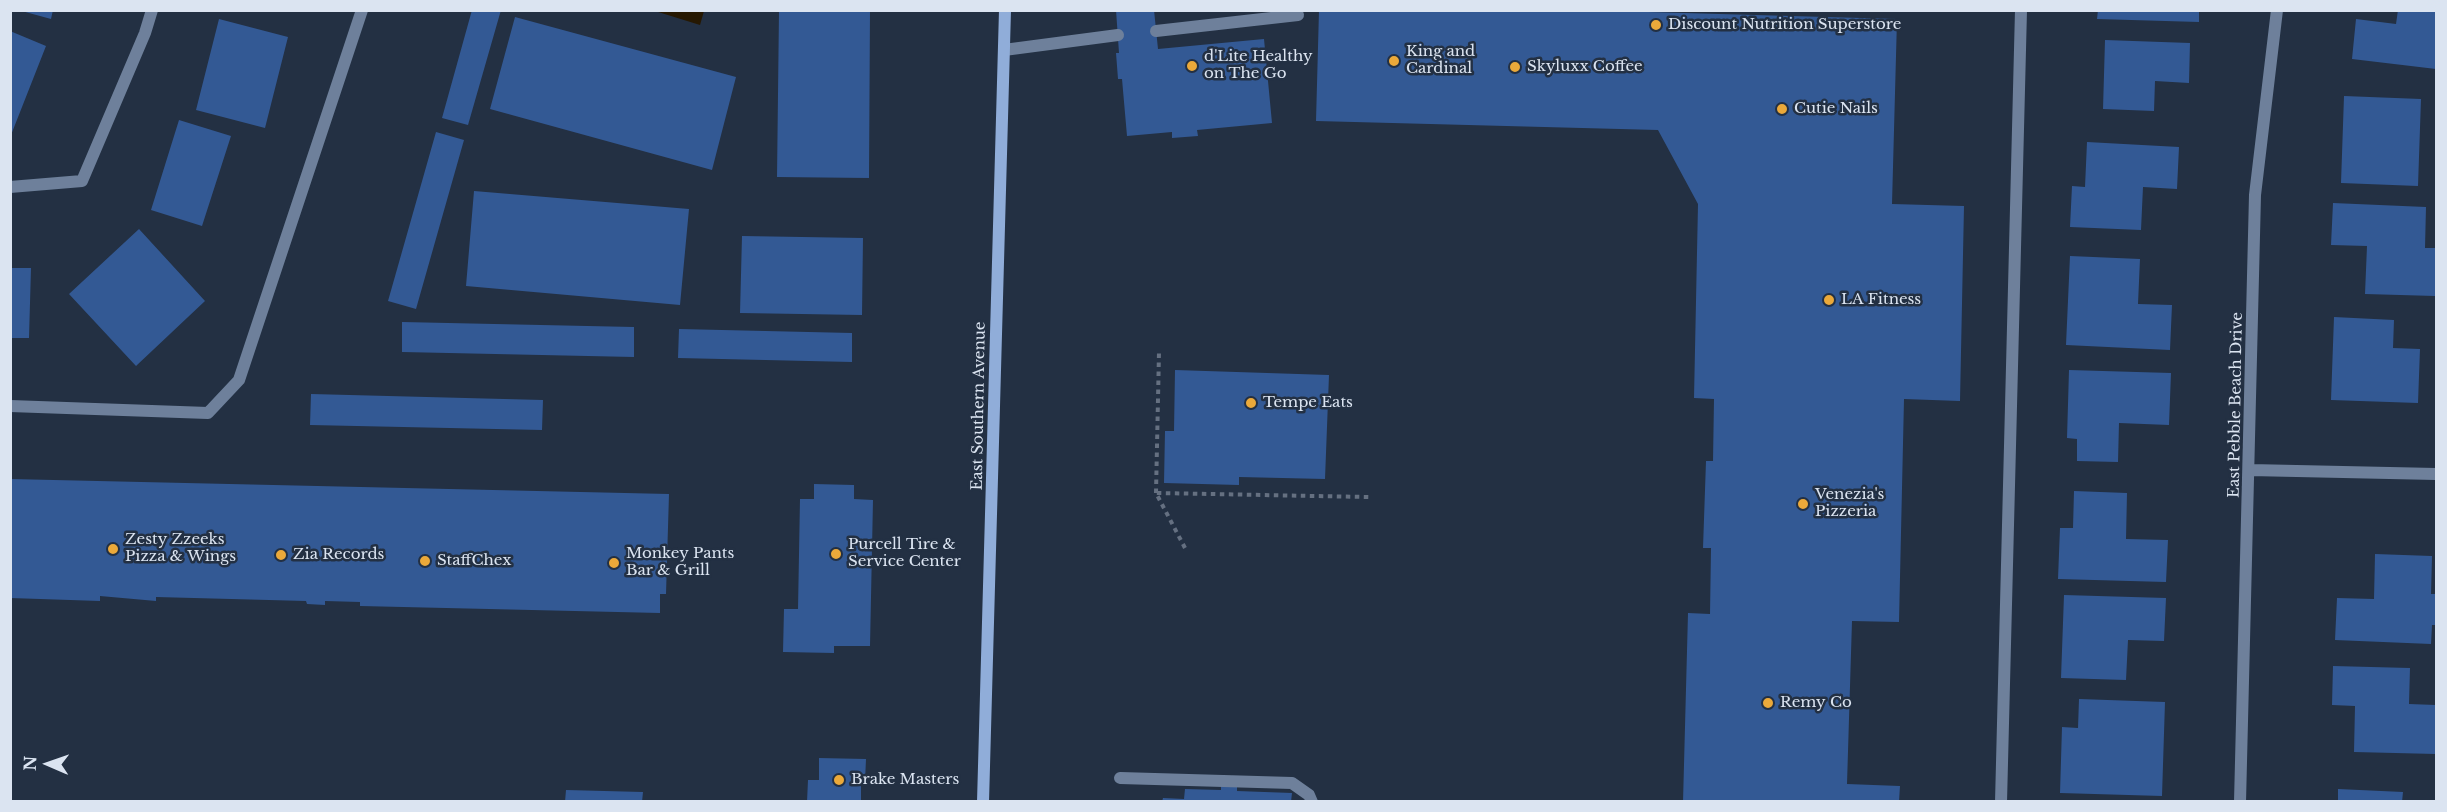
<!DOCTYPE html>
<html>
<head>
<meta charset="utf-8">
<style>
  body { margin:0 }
  #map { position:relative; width:2447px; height:812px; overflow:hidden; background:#233043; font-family:"Libre Baskerville",serif }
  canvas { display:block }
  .frame { position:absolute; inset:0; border:12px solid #dbe4f1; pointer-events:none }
  .north { position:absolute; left:18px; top:734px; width:60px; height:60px; -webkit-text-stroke:4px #233043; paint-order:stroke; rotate:272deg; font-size:16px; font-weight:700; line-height:24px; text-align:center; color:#dbe4f1 }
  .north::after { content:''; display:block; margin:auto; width:21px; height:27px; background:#dbe4f1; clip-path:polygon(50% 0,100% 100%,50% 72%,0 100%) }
</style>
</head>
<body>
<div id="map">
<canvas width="2447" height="812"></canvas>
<div class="frame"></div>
<div class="north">N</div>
</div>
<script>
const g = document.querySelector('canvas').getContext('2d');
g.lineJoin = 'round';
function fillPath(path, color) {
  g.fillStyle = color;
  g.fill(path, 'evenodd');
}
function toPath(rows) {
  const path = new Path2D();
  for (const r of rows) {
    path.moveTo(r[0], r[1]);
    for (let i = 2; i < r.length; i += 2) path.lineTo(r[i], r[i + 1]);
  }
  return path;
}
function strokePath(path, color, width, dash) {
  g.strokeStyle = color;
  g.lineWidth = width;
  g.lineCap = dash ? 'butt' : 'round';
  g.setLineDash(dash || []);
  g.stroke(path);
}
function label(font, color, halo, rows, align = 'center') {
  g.font = font + ' "Libre Baskerville",serif';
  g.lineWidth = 5;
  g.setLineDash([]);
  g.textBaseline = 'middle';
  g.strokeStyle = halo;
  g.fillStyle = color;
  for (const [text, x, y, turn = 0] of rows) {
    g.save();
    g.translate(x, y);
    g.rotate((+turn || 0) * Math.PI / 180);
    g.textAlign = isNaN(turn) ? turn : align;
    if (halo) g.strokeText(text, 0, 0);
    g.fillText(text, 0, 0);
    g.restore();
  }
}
const water = toPath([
  [655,11,704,11,700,25]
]);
const building = toPath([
  [18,10,53,10,51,19],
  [472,10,501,10,468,125,442,118],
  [779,10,870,10,869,178,777,177],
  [1116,10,1154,10,1158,49,1264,39,1272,123,1197,130,1198,136,1172,138,1172,132,1127,136,1122,79,1118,79,1116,53,1119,53],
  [1319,10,1578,10,1897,19,1892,204,1964,206,1960,401,1904,399,1899,622,1852,621,1847,784,1900,786,1899,802,1683,802,1688,613,1710,614,1711,548,1703,548,1706,461,1713,461,1714,399,1694,398,1698,204,1658,130,1316,121],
  [2098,10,2199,10,2199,22,2097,19],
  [2398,10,2436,10,2436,69,2352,59,2356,19,2396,24],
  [515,17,736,77,712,170,490,109],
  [219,19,288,37,265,128,196,110],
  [10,31,46,46,11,135,10,135],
  [2105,40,2190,43,2189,83,2155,81,2154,111,2103,109],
  [2344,96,2421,99,2418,186,2341,183],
  [179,120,231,136,202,226,151,210],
  [436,132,464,140,416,309,388,301],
  [2087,142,2179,147,2177,189,2143,187,2141,230,2070,227,2072,186,2085,187],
  [474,191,689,209,680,305,466,286],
  [2333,203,2426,207,2425,248,2436,248,2435,296,2365,294,2367,246,2331,245],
  [139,229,205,301,136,366,69,294],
  [742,236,863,238,862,315,740,313],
  [2070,256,2140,259,2138,304,2172,305,2170,350,2066,345],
  [10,268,31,268,29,338,10,338],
  [2334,317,2394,320,2393,348,2420,349,2418,403,2331,400],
  [402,322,634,327,634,357,402,352],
  [679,329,852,333,852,362,678,358],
  [1175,370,1329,375,1325,479,1239,477,1239,485,1164,483,1165,431,1174,431],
  [2069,370,2171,373,2169,425,2119,423,2118,462,2077,461,2077,439,2067,438],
  [311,394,543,400,542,430,310,425],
  [10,479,669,494,666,594,660,594,660,613,360,606,360,602,325,601,325,605,307,604,306,601,156,597,156,601,100,596,100,601,10,598],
  [814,484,854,485,854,499,873,500,870,646,834,646,834,653,783,652,784,609,798,609,800,499,814,499],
  [2074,491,2127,493,2126,539,2168,540,2166,582,2058,579,2060,528,2073,528],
  [2375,554,2432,556,2431,594,2436,594,2436,625,2432,625,2431,644,2335,640,2337,598,2374,599],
  [2064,595,2166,598,2164,641,2128,640,2126,680,2061,678],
  [2333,666,2410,668,2409,704,2436,705,2436,754,2354,752,2355,706,2332,705],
  [2079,699,2165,702,2162,796,2060,793,2062,727,2078,728],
  [819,758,866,759,865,782,861,782,861,802,807,802,808,780,819,780],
  [1221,783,1237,783,1237,791,1292,793,1291,802,1162,802,1163,798,1184,799,1185,789,1221,790],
  [2338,789,2403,792,2402,802,2338,802],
  [566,790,643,792,642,802,565,802]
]);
const path = toPath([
  [1156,493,1159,352],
  [1185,548,1156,493,1369,497]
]);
const service = toPath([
  [1156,31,1298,15],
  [1004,50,1118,35],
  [10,406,208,413,239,380,362,10],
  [1120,778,1292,783,1309,795,1312,802],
  [2001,802,2021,10]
]);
const minor = toPath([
  [10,187,82,181,145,33,152,10],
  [2250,470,2436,474],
  [2240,802,2255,195,2277,10]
]);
const secondary = toPath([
  [983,802,1005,10]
]);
const markers = [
  [1656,25,6,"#eba93a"],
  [1394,61,6,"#eba93a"],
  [1192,66,6,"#eba93a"],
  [1515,67,6,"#eba93a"],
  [1782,109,6,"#eba93a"],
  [1829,300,6,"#eba93a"],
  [1251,403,6,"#eba93a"],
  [1803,504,6,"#eba93a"],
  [113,549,6,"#eba93a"],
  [836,554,6,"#eba93a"],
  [281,555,6,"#eba93a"],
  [425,561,6,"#eba93a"],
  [614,563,6,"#eba93a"],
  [1768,703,6,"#eba93a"],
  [839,780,6,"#eba93a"]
];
const poiNames = [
  ["Discount Nutrition Superstore",1668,25],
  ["King and",1406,52],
  ["Cardinal",1406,69],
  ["d'Lite Healthy",1204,57],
  ["on The Go",1204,74],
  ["Skyluxx Coffee",1527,67],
  ["Cutie Nails",1794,109],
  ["LA Fitness",1841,300],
  ["Tempe Eats",1263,403],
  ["Venezia's",1815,495],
  ["Pizzeria",1815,512],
  ["Zesty Zzeeks",125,540],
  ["Pizza & Wings",125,557],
  ["Purcell Tire &",848,545],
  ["Service Center",848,562],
  ["Monkey Pants",626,554],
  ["Bar & Grill",626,571],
  ["Zia Records",293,555],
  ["StaffChex",437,561],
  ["Remy Co",1780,703],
  ["Brake Masters",851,780]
];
const streetNames = [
  ["East Pebble Beach Drive",2236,405,-89],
  ["East Southern Avenue",979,406,-89]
];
fillPath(water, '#261802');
fillPath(building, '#335994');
strokePath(path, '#657081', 4, [4.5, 4.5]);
strokePath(service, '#6e809b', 12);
strokePath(minor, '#6e809b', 12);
strokePath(secondary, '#90add9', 12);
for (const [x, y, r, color] of markers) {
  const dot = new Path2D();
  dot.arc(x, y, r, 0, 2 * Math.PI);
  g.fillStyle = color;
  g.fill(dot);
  strokePath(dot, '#233043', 2);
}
label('15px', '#dbe4f1', '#233043', poiNames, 'left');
label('15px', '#dbe4f1', '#233043', streetNames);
</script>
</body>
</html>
